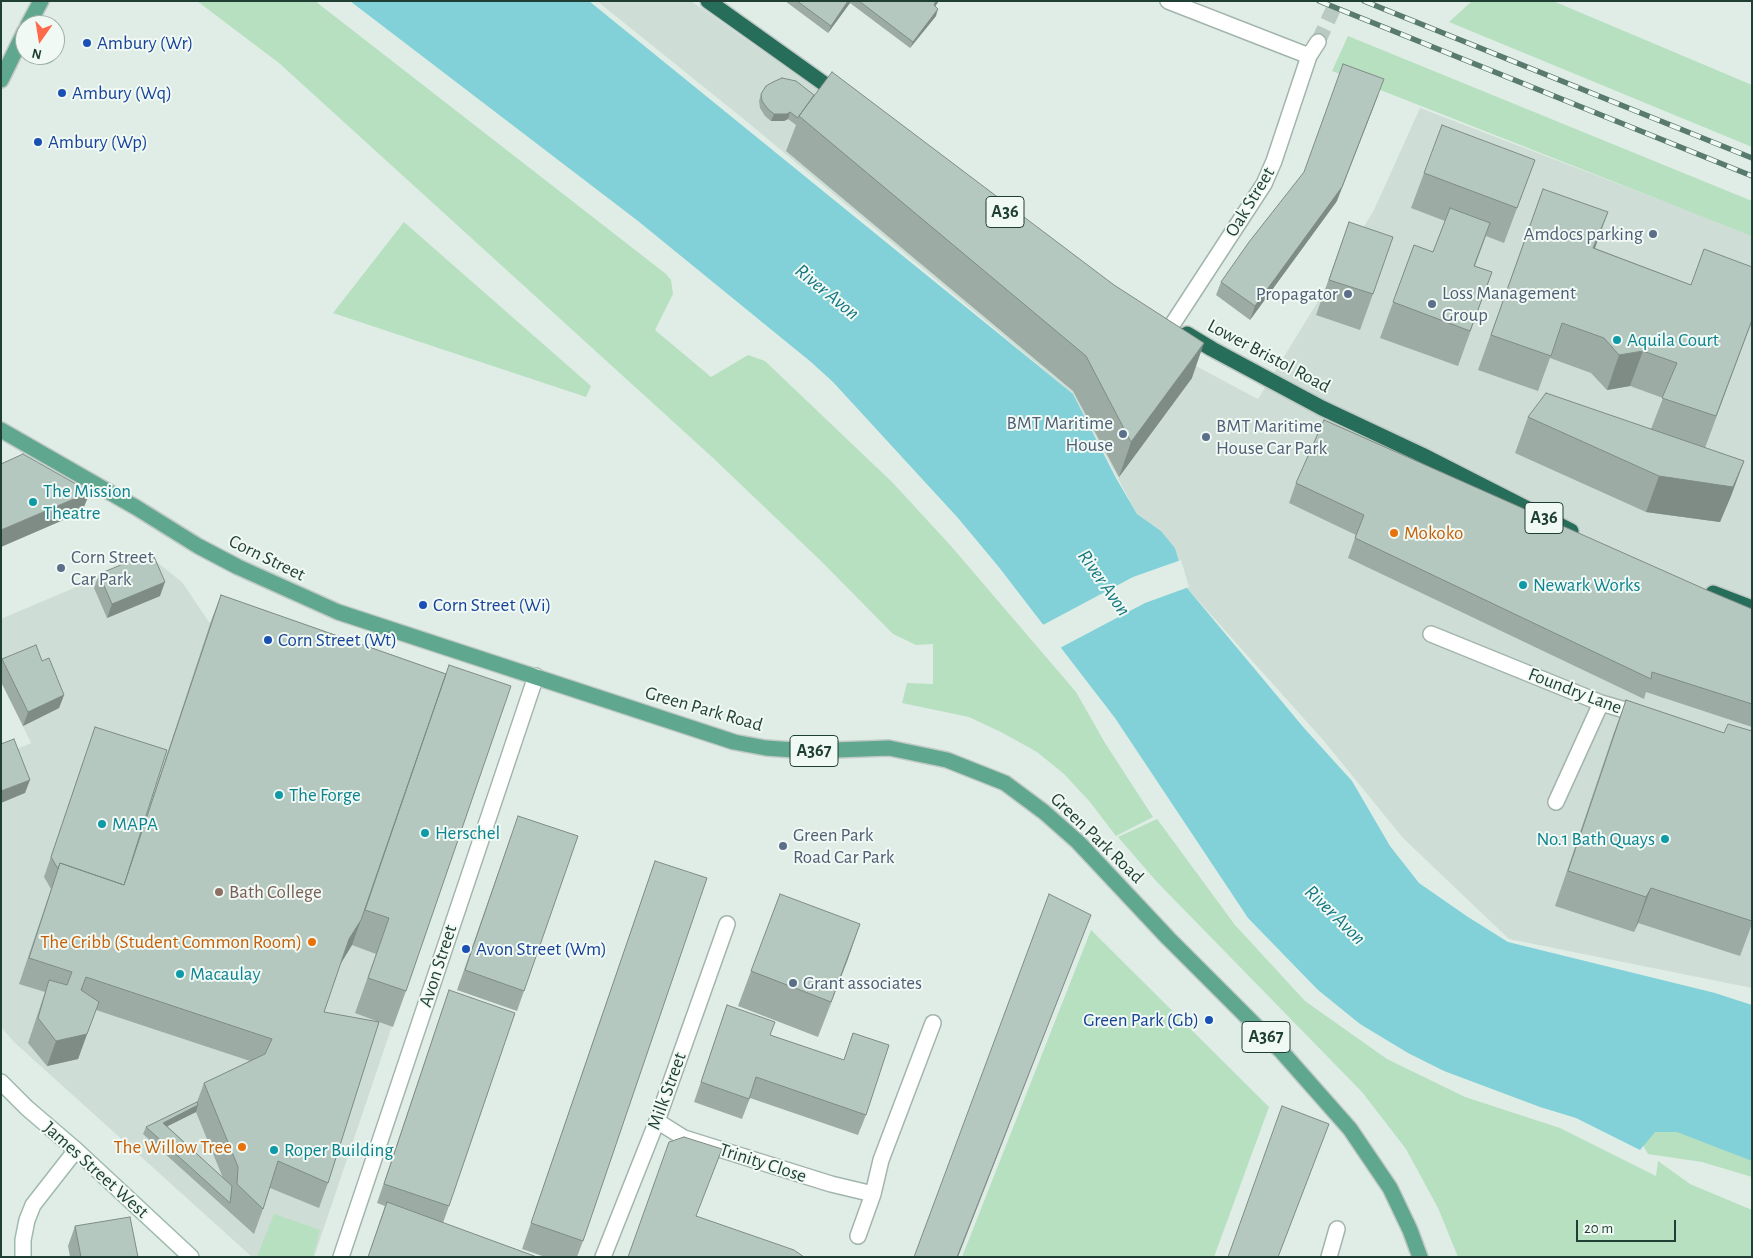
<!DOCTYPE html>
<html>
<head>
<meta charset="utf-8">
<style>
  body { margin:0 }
  #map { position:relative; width:1753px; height:1258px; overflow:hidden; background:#e0ede6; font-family:"Alegreya Sans",sans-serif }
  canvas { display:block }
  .frame { position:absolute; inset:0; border:2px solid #1f3f34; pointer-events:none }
  .north { position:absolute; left:15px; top:15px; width:50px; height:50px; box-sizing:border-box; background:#f1f9f4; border:1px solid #9dafa7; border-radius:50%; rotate:193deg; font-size:14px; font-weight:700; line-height:20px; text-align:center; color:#1f3f34 }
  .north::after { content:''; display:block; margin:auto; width:18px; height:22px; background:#ff6a4c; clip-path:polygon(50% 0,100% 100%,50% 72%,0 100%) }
  .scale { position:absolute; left:1576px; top:1220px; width:100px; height:22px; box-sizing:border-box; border:2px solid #1f3f34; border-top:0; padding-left:6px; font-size:15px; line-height:18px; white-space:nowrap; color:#1f3f34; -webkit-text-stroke:4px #f1f9f4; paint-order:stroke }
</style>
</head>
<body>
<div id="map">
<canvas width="1753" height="1258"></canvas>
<div class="frame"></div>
<div class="north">N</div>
<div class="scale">20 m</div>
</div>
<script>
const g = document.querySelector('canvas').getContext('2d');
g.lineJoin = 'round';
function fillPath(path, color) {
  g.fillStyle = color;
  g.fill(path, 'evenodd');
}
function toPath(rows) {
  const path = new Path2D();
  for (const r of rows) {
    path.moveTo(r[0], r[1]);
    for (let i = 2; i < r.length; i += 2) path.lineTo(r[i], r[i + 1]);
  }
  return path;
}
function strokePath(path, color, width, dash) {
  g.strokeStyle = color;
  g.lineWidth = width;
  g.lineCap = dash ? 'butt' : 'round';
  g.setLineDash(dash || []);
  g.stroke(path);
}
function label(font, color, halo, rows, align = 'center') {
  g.font = font + ' "Alegreya Sans",sans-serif';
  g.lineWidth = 4;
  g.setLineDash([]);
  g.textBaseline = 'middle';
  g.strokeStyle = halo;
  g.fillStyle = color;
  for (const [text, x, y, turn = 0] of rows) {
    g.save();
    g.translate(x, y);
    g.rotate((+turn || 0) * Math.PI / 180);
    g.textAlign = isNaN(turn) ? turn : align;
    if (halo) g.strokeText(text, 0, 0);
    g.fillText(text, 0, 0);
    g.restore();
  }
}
const built = toPath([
  [597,1,691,1,876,131,1147,340,1258,399,1374,210,1420,108,1752,235,1752,988,1509,939,1403,838,1324,741,1187,588,1175,548,1161,531,1137,514,1073,394,751,125],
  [149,556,182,582,209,622,497,715,314,1257,252,1257,14,1042,1,1027,1,756,31,743,1,681,1,619]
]);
const green = toPath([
  [197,1,315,1,666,274,671,280,673,294,655,330,711,377,748,355,765,361,893,483,951,546,1076,692,1105,743,1153,817,1116,836,1090,802,1064,774,1037,752,1001,732,969,717,902,703,907,683,933,684,933,644,916,645,893,634,821,561,712,457,279,63],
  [1472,1,1553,1,1752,85,1752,147,1449,22],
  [1348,36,1752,201,1752,236,1332,71],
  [404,222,591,386,586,397,333,313],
  [1157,819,1235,925,1305,1001,1387,1059,1465,1097,1560,1128,1656,1176,1658,1161,1690,1184,1752,1210,1752,1257,1458,1257,1438,1208,1406,1149,1362,1092,1157,882,1118,837],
  [1091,930,1269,1107,1214,1257,962,1257],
  [1658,1116,1752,1148,1752,1177,1702,1162,1648,1154,1637,1135],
  [274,1214,320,1230,313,1257,257,1257]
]);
const water = toPath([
  [350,1,589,1,1073,394,1116,478,1137,514,1161,531,1175,548,1187,588,1304,728,1352,781,1390,846,1419,883,1468,917,1508,942,1715,993,1752,1005,1752,1161,1677,1132,1655,1132,1640,1150,1576,1118,1540,1107,1444,1071,1408,1053,1360,1024,1318,990,1248,918,1115,718,998,566,958,518,833,382,811,362,638,221]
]);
const pier = toPath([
  [1181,560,1189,587,1145,603,1058,649,1041,626,1133,577]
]);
const streetTunnel = toPath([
  [1318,42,1337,1]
]);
const street = toPath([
  [1168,1,1309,56],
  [1172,325,1264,184,1274,161,1309,56,1318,42],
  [1431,634,1601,703,1642,715],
  [1556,802,1601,703],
  [657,1121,684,1138,831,1184,873,1194,881,1160,933,1023],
  [858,1236,873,1194],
  [341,1257,536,676],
  [603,1257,657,1121,727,924],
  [1329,1257,1337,1229]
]);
const secondary = toPath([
  [1,1082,27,1108,76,1150,191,1257],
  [23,1257,23,1240,27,1220,33,1205,76,1150]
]);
const primary = toPath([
  [28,25,41,1],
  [1,80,25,31],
  [1,430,137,508,198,546,238,567,338,612,734,742,766,748,808,751,889,748,947,760,1005,783,1044,812,1078,842,1168,938,1282,1052,1350,1129,1390,1188,1410,1230,1420,1257]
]);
const highway = toPath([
  [708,1,840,95],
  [1187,334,1212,349,1322,408,1422,455,1571,531],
  [1713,593,1752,608]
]);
const rail = toPath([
  [1319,1,1752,176],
  [1364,1,1752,158]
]);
const wall = toPath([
  [785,1,939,1,935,6,936,16,910,48,850,3,828,33],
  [766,86,1192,378,1119,477,1073,391,786,151,796,125,788,119,784,121,771,121,765,116,760,108,759,101,761,94],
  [1535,160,1504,243,1486,236,1475,266,1492,272,1458,366,1380,338,1414,245,1433,252,1445,221,1411,208,1424,173],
  [1543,189,1595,248,1691,285,1704,249,1752,321,1705,448,1744,461,1731,496,1720,522,1646,512,1515,453,1528,417,1651,429,1663,398,1630,386,1607,390,1591,373,1550,358,1538,391,1478,370],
  [1337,201,1250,320,1216,295,1221,282],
  [1349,222,1373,294,1360,330,1316,315],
  [1296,483,1709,591,1752,609,1752,727,1646,692,1644,699,1348,558,1356,535,1289,503],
  [99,574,160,596,107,618,94,588],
  [221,595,446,674,406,991,393,1027,379,1022,328,1183,319,1208,270,1188,263,1209,254,1234,143,1134,146,1127,197,1102,204,1083,250,1061,96,1010,78,1059,47,1066,28,1043,45,992,19,984,51,889,44,877,95,727,137,845,211,621],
  [352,945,376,954,355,1013,379,1022,324,1012,341,962],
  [196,1112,223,1178,167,1126],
  [2,659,64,695,59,708,23,726,1,682,1,661],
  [1626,700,1724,733,1752,731,1752,924,1740,956,1638,923,1634,932,1555,906,1613,735],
  [511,836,524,991,517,1011,457,990],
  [655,861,583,1241,577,1257,545,1257,522,1249],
  [860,924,818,1037,738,1006,751,971],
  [449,990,449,1206,443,1223,537,1257,368,1257,385,1206,377,1203],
  [727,1005,770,1035,844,1060,853,1033,866,1115,858,1135,750,1098,742,1119,694,1102],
  [75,1226,138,1257,70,1257,68,1246]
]);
const shadedWall = toPath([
  [848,1,850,1,850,3,828,33,831,26],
  [936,1,939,1,931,12,934,5],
  [938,9,936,16,910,48,913,42],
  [1379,93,1337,201,1250,320,1255,306],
  [790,112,788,119,784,121,771,121,774,114],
  [1608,212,1595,248,1580,283,1593,248],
  [1204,343,1192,378,1119,477,1131,442],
  [1643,351,1630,386,1607,390,1619,355],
  [1744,461,1731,496,1720,522,1646,512,1659,476],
  [90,492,82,512,1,547,1,530],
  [165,582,160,596,107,618,112,604],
  [64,695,59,708,23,726,28,712],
  [30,780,25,793,1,803,1,791],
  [1651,888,1638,923,1634,932,1646,897],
  [1091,915,958,1257,957,1257],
  [361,920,352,945,340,965,349,939],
  [860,924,848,959,818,1037,831,1002],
  [87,1034,78,1059,47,1066,56,1041],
  [198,1105,196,1112,160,1130,163,1123]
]);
const building = toPath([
  [797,1,848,1,831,26,797,1],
  [859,1,936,1,934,5,938,9,913,42,859,1],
  [1343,64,1384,79,1342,187,1255,306,1221,282,1249,242,1304,172,1343,64],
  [832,72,1114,285,1204,343,1131,442,1086,356,799,116,832,72],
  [782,78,796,81,814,95,799,116,798,118,790,112,787,114,774,114,768,109,762,101,761,94,766,86,773,82,782,78],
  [1442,125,1535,160,1517,208,1424,173,1442,125],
  [1543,189,1608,212,1593,248,1691,285,1704,249,1752,267,1752,320,1716,416,1662,398,1677,363,1643,351,1619,355,1604,338,1562,323,1551,356,1491,335,1543,189],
  [1450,208,1490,223,1474,266,1492,272,1470,331,1393,302,1414,245,1433,252,1450,208],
  [1349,222,1393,237,1373,294,1329,280,1349,222],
  [1546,393,1744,461,1733,487,1659,476,1528,417,1546,393],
  [1324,420,1709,591,1752,609,1752,704,1652,672,1651,679,1355,538,1364,515,1296,483,1324,420],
  [23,454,90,492,1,530,1,464,23,454],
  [152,552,165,582,112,604,99,574,152,552],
  [221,595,446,674,361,920,349,939,324,1012,379,1022,328,1183,278,1161,263,1209,237,1184,238,1167,204,1083,265,1054,272,1039,86,977,81,990,99,1002,87,1034,56,1041,38,1018,49,980,67,985,72,972,29,958,60,863,124,885,221,595],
  [36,645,42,661,49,658,64,695,28,712,2,659,36,645],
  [449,665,511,686,406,991,368,978,389,918,365,910,449,665],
  [1626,700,1724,733,1728,724,1752,731,1752,921,1651,888,1646,897,1568,871,1626,700],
  [95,727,167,750,124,885,60,863,58,869,51,857,95,727],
  [14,739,30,780,1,791,1,744,14,739],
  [518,816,578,836,524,991,465,970,518,816],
  [655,861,707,878,583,1241,531,1223,655,861],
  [780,894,860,924,831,1002,751,971,780,894],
  [1049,894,1091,915,957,1257,914,1257,1049,894],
  [449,990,515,1013,449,1206,384,1184,449,990],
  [727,1005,775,1022,770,1035,844,1060,853,1033,889,1045,866,1115,756,1077,749,1099,701,1082,727,1005],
  [197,1102,198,1105,163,1123,232,1186,230,1203,146,1127,197,1102],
  [1282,1106,1329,1124,1278,1257,1228,1257,1282,1106],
  [684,1137,722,1149,696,1216,794,1250,804,1257,628,1257,669,1142,684,1137],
  [387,1202,537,1257,368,1257,387,1202],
  [130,1217,138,1257,81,1257,75,1226,130,1217]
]);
const markers = [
  [87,43,5,"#1a4fb4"],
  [62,93,5,"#1a4fb4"],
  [38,142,5,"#1a4fb4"],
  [1653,234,5,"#5c6f8a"],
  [1348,294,5,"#5c6f8a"],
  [1432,304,5,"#5c6f8a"],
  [1617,340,5,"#0f9aa8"],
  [1123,434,5,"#5c6f8a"],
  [1206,437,5,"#5c6f8a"],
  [33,502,5,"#0f9aa8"],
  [1394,533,5,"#e8710a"],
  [61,568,5,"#5c6f8a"],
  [1523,585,5,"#0f9aa8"],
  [423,605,5,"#1a4fb4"],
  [268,640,5,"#1a4fb4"],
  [279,795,5,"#0f9aa8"],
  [102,824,5,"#0f9aa8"],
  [425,833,5,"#0f9aa8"],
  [1665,839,5,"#0f9aa8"],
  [783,846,5,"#5c6f8a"],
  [219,892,5,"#8d6e63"],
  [312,942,5,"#e8710a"],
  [466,949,5,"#1a4fb4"],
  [180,974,5,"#0f9aa8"],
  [793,983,5,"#5c6f8a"],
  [1209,1020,5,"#1a4fb4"],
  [242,1147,5,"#e8710a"],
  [274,1150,5,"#0f9aa8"]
];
const shields = [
  [1005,212,38],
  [1544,518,38],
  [814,751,48],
  [1266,1037,48]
];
const shieldNames = [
  ["A36",1005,212],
  ["A36",1544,518],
  ["A367",814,751],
  ["A367",1266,1037]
];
const transitNames = [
  ["Ambury (Wr)",97,43],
  ["Ambury (Wq)",72,93],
  ["Ambury (Wp)",48,142],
  ["Corn Street (Wi)",433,605],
  ["Corn Street (Wt)",278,640],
  ["Avon Street (Wm)",476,949],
  ["Green Park (Gb)",1199,1020,"right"]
];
const streetNames = [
  ["Oak Street",1250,202,-59],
  ["Lower Bristol Road",1269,356,28],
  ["Corn Street",267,558,26],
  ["Foundry Lane",1575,691,21],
  ["Green Park Road",704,709,16],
  ["Green Park Road",1097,838,44],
  ["Avon Street",438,966,-72],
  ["Milk Street",667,1091,-70],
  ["Trinity Close",763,1163,18],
  ["James Street West",96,1170,42]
];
const serviceNames = [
  ["Amdocs parking",1643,234,"right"],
  ["Loss Management",1442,293],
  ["Group",1442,315],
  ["Propagator",1338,294,"right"],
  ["BMT Maritime",1113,423,"right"],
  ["House",1113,445,"right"],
  ["BMT Maritime",1216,426],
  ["House Car Park",1216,448],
  ["Corn Street",71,557],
  ["Car Park",71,579],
  ["Green Park",793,835],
  ["Road Car Park",793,857],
  ["Grant associates",803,983]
];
const cultureNames = [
  ["Aquila Court",1627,340],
  ["The Mission",43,491],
  ["Theatre",43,513],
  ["Newark Works",1533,585],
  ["The Forge",289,795],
  ["MAPA",112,824],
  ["Herschel",435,833],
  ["No.1 Bath Quays",1655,839,"right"],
  ["Macaulay",190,974],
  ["Roper Building",284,1150]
];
const foodNames = [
  ["Mokoko",1404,533,"left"],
  ["The Cribb (Student Common Room)",302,942],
  ["The Willow Tree",232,1147]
];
const educationNames = [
  ["Bath College",229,892]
];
const waterNames = [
  ["River Avon",827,292,39],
  ["River Avon",1104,583,55],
  ["River Avon",1335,915,44]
];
fillPath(built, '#ceddd5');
fillPath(green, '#b6e0bf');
fillPath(water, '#82d1d8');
fillPath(pier, '#e0ede6');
strokePath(streetTunnel, '#b9cac2', 15, [15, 8]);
strokePath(street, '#a2b5ad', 18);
strokePath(secondary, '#9dbaad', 18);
strokePath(primary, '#c0c9c6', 18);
strokePath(highway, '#c0c9c6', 18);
strokePath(street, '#fff', 15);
strokePath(secondary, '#fff', 15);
strokePath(primary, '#60a78f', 15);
strokePath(highway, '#276e5a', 15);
strokePath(rail, '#597b6f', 5.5);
strokePath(rail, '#f1f9f4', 4, [11]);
fillPath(wall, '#9caca4');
fillPath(shadedWall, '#7f8c86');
fillPath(building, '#b5c8bf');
strokePath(building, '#7f8c86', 1);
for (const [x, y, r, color] of markers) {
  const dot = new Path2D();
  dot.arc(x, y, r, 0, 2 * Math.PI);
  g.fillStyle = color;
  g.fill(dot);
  strokePath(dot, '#f1f9f4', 2);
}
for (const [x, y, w] of shields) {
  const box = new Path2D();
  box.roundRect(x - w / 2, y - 15.5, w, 31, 4);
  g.fillStyle = '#f1f9f4';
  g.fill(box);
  strokePath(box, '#1f3f34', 1);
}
label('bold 18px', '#1f3f34', null, shieldNames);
label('19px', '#164399', '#f1f9f4', transitNames, 'left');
label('19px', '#1f3f34', '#f1f9f4', streetNames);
label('19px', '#4e5e75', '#f1f9f4', serviceNames, 'left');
label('19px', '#0d838f', '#f1f9f4', cultureNames, 'left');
label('19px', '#c56008', '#f1f9f4', foodNames, 'right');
label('19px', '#785e54', '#f1f9f4', educationNames, 'left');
label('italic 20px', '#137781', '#f1f9f4', waterNames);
</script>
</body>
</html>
